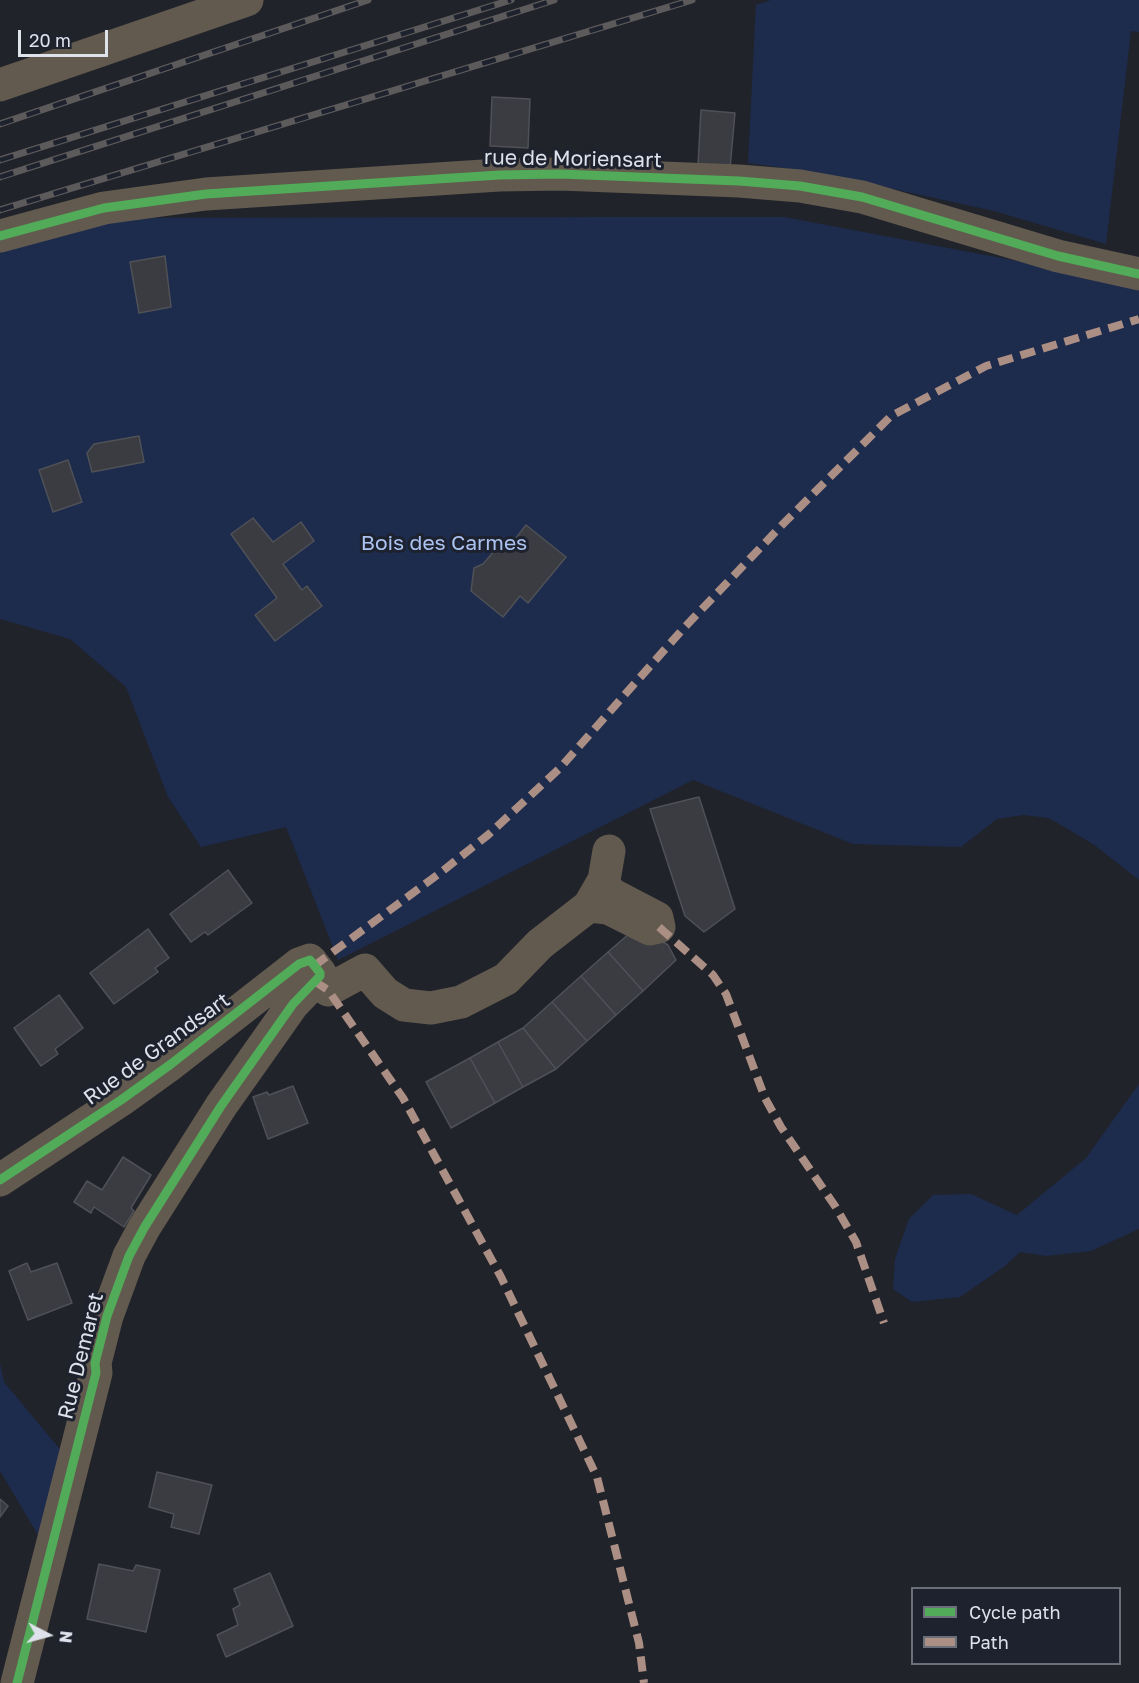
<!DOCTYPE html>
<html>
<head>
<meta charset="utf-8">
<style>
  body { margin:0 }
  #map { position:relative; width:1139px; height:1683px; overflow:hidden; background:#21232a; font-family:"Golos Text",sans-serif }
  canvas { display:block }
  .legend { position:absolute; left:911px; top:1587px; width:210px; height:78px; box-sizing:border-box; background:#1d222e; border:2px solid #6a6f79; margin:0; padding:8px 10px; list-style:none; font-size:18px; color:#dee2ea }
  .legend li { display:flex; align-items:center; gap:12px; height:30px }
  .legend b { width:30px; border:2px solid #6a6f79 }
  .north { position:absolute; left:18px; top:1605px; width:60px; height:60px; -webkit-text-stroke:4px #1d222e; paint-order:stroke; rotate:96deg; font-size:16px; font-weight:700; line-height:24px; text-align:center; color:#dee2ea }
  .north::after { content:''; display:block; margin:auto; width:21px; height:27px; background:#dee2ea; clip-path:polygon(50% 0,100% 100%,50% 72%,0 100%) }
  .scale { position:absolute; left:18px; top:30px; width:90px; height:27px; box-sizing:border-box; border:3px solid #dee2ea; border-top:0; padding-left:8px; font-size:18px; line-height:21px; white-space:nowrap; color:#dee2ea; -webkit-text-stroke:4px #1d222e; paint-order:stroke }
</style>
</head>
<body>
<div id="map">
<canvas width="1139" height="1683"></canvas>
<ul class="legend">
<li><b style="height:8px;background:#51ab58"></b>Cycle path</li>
<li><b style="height:8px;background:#ac8f84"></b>Path</li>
</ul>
<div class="north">N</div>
<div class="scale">20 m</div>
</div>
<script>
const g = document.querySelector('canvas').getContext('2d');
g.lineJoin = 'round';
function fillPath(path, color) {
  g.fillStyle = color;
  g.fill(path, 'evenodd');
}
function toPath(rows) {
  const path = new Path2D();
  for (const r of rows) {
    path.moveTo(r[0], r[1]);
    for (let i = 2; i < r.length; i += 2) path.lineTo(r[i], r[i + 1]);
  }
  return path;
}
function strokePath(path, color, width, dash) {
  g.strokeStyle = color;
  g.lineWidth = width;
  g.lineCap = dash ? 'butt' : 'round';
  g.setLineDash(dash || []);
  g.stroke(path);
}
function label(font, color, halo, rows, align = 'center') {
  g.font = font + ' "Golos Text",sans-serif';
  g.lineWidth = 6;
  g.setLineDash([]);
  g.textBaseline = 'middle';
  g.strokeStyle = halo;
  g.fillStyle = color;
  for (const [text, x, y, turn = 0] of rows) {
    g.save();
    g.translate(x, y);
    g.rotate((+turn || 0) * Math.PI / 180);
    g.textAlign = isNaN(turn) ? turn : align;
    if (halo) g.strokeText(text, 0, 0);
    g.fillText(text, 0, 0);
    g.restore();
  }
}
const green = toPath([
  [771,0,1139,0,1139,32,1131,31,1106,244,994,211,820,173,748,163,756,5],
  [595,217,784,217,1139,284,1139,880,1093,844,1049,818,1023,815,997,819,961,847,853,844,693,780,338,960,286,827,201,847,168,797,126,687,70,639,0,619,0,245,91,218],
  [1139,1084,1139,1229,1091,1251,1046,1256,1020,1252,1005,1266,960,1297,912,1302,893,1289,895,1259,909,1219,933,1195,971,1194,1017,1215,1086,1158],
  [0,1363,4,1382,73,1465,50,1555,0,1471]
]);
const building = toPath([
  [492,97,530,99,528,148,490,146,492,97],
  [701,110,735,113,730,168,698,165,701,110],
  [165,256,171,307,139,313,130,262,165,256],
  [139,436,144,462,92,472,87,453,94,444,139,436],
  [68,460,82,502,53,512,39,470,68,460],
  [253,518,273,542,301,522,314,541,283,564,302,590,307,586,322,606,275,641,255,615,277,598,231,534,253,518],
  [526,525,566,557,528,603,520,596,503,617,471,591,474,568,483,564,502,542,509,547,526,525],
  [699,797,735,909,704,932,685,916,650,809,699,797],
  [228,870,252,903,208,935,205,932,191,942,170,914,228,870],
  [637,927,668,945,676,960,643,991,608,952,637,927],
  [148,929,169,958,155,968,158,972,114,1004,90,973,148,929],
  [608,952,643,991,616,1015,581,976,608,952],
  [581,976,616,1015,587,1041,552,1002,581,976],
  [59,995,83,1028,55,1049,58,1054,41,1066,14,1028,59,995],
  [552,1002,587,1041,556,1069,523,1028,552,1002],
  [523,1028,556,1069,523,1087,498,1042,523,1028],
  [498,1042,523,1087,495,1103,470,1058,498,1042],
  [470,1058,495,1103,451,1128,426,1082,470,1058],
  [293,1086,308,1123,268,1139,253,1097,267,1092,269,1095,293,1086],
  [123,1157,151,1175,131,1208,134,1211,124,1227,94,1207,91,1213,74,1202,87,1181,102,1190,123,1157],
  [27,1263,31,1272,57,1263,72,1303,28,1320,9,1271,27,1263],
  [157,1472,212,1485,199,1534,171,1527,174,1514,149,1507,157,1472],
  [0,1499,8,1506,0,1517,0,1499],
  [99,1564,133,1571,136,1565,160,1570,146,1632,87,1619,99,1564],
  [270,1573,293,1626,226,1657,217,1635,238,1625,233,1609,240,1605,234,1589,270,1573]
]);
const minor = toPath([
  [0,85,247,0],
  [0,236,104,208,206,194,499,175,560,174,739,181,800,186,862,197,1058,256,1139,274],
  [589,906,608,908,650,929,659,927,657,918,611,894,603,883],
  [328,990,365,970,385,993,404,1005,431,1008,461,1002,506,979,540,944,589,906,604,880,609,851],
  [0,1180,121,1100,171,1064,299,964,310,960,320,973,320,976,293,1004,221,1106,144,1228,129,1256,107,1316,95,1363,96,1373,17,1683]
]);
const rail = toPath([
  [0,124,368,0],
  [0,160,511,0],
  [0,177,554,0],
  [0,210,692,0]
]);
const quiet = toPath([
  [659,927,713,975,726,994,765,1098,781,1127,835,1206,856,1242,884,1323],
  [314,966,440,873,488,835,560,768,682,630,783,524,891,416,986,366,1139,319],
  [314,981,328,990,403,1098,501,1277,597,1477,639,1643,644,1683]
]);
const cycleway = toPath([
  [0,236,104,208,206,194,499,175,560,174,739,181,800,186,862,197,1058,256,1139,274],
  [0,1180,121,1100,171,1064,299,964,310,960,320,973,320,976,293,1004,221,1106,144,1228,129,1256,107,1316,95,1363,96,1373,17,1683]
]);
const streetNames = [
  ["rue de Moriensart",573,159,1],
  ["Rue de Grandsart",157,1049,-36],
  ["Rue Demaret",81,1356,-76]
];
const parkNames = [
  ["Bois des Carmes",444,543]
];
fillPath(green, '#1d2b4d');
fillPath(building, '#3a3c42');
strokePath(building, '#4f5157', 1.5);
strokePath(minor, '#625a4f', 33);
strokePath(rail, '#5c5a5a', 7);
strokePath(rail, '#1d222e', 4.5, [14]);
strokePath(quiet, '#ac8f84', 8, [15, 8]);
strokePath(cycleway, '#51ab58', 9);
label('21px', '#dee2ea', '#1d222e', streetNames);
label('21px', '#acc3f2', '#1d222e', parkNames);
</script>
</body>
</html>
